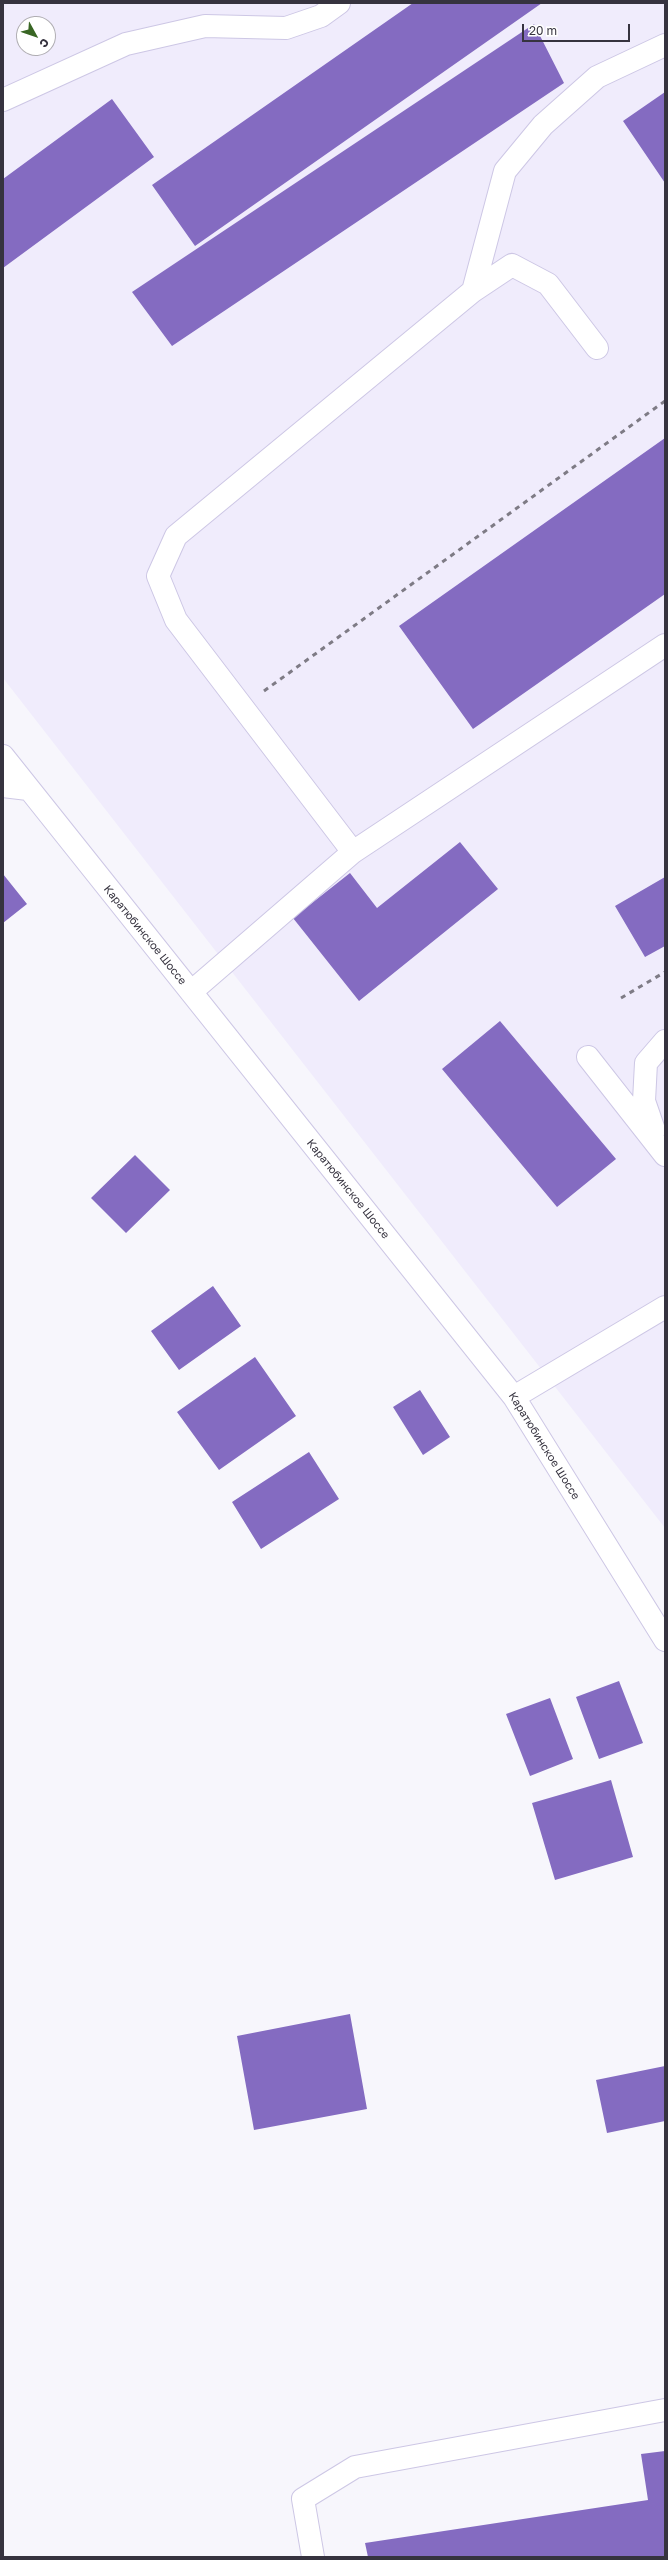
<!DOCTYPE html>
<html>
<head>
<meta charset="utf-8">
<style>
  body { margin:0 }
  #map { position:relative; width:668px; height:2560px; overflow:hidden; background:#f7f6fc; font-family:"Golos Text",sans-serif }
  canvas { display:block }
  .frame { position:absolute; inset:0; border:4px solid #36333f; pointer-events:none }
  .north { position:absolute; left:16px; top:16px; width:40px; height:40px; box-sizing:border-box; background:#fff; border:1px solid #afadb2; border-radius:50%; rotate:130deg; font-size:11px; font-weight:700; line-height:16px; text-align:center; color:#36333f }
  .north::after { content:''; display:block; margin:auto; width:14px; height:18px; background:#396624; clip-path:polygon(50% 0,100% 100%,50% 72%,0 100%) }
  .scale { position:absolute; left:522px; top:24px; width:108px; height:18px; box-sizing:border-box; border:2px solid #36333f; border-top:0; padding-left:5px; font-size:12px; line-height:14px; white-space:nowrap; color:#36333f; -webkit-text-stroke:3px #fff; paint-order:stroke }
</style>
</head>
<body>
<div id="map">
<canvas width="668" height="2560"></canvas>
<div class="frame"></div>
<div class="north">С</div>
<div class="scale">20 m</div>
</div>
<script>
const g = document.querySelector('canvas').getContext('2d');
g.lineJoin = 'round';
function fillPath(path, color) {
  g.fillStyle = color;
  g.fill(path, 'evenodd');
}
function toPath(rows) {
  const path = new Path2D();
  for (const r of rows) {
    path.moveTo(r[0], r[1]);
    for (let i = 2; i < r.length; i += 2) path.lineTo(r[i], r[i + 1]);
  }
  return path;
}
function strokePath(path, color, width, dash) {
  g.strokeStyle = color;
  g.lineWidth = width;
  g.lineCap = dash ? 'butt' : 'round';
  g.setLineDash(dash || []);
  g.stroke(path);
}
function label(font, color, halo, rows, align = 'center') {
  g.font = font + ' "Golos Text",sans-serif';
  g.lineWidth = 4;
  g.setLineDash([]);
  g.textBaseline = 'middle';
  g.strokeStyle = halo;
  g.fillStyle = color;
  for (const [text, x, y, turn = 0] of rows) {
    g.save();
    g.translate(x, y);
    g.rotate((+turn || 0) * Math.PI / 180);
    g.textAlign = isNaN(turn) ? turn : align;
    if (halo) g.strokeText(text, 0, 0);
    g.fillText(text, 0, 0);
    g.restore();
  }
}
const built = toPath([
  [3,3,665,3,665,1528,3,678],
  [24,24,48,24,48,48,24,48]
]);
const building = toPath([
  [413,3,542,3,195,246,152,185],
  [534,24,564,83,172,346,132,292],
  [665,92,665,183,623,121],
  [112,99,154,157,3,268,3,179],
  [665,438,665,594,473,729,399,626],
  [460,842,498,889,359,1001,293,918,350,873,377,908],
  [3,874,27,904,3,923],
  [665,877,665,946,645,957,615,906],
  [500,1021,616,1159,557,1207,442,1069],
  [135,1155,170,1190,126,1233,91,1198],
  [213,1286,241,1326,179,1370,151,1331],
  [255,1357,296,1416,219,1470,177,1412],
  [420,1390,450,1437,423,1455,393,1407],
  [309,1452,339,1499,261,1549,232,1502],
  [619,1681,643,1743,599,1759,576,1697],
  [550,1698,573,1759,530,1776,506,1714],
  [611,1780,633,1857,555,1880,532,1803],
  [350,2014,367,2109,254,2130,237,2036],
  [665,2066,665,2121,607,2133,596,2080],
  [665,2451,665,2557,368,2557,365,2543,648,2500,641,2454]
]);
const minor = toPath([
  [3,100,126,44,205,26,286,28,321,16,339,3],
  [473,291,505,171,543,125,597,77,665,45],
  [3,756,514,1397,665,1640],
  [3,786,28,789],
  [353,852,176,620,158,576,176,536,473,291,512,265,548,284,597,348],
  [191,992,353,852,665,645],
  [588,1057,665,1155],
  [654,1130,644,1101,646,1063,665,1041],
  [514,1397,665,1307],
  [313,2557,303,2499,355,2467,665,2410]
]);
const rail = toPath([
  [264,691,665,401],
  [621,998,665,972]
]);
const streetNames = [
  ["Каратюбинское Шоссе",145,935,51],
  ["Каратюбинское Шоссе",348,1189,51],
  ["Каратюбинское Шоссе",544,1446,58]
];
fillPath(built, '#f0ecfc');
fillPath(building, '#846bc1');
strokePath(minor, '#cdc7e5', 24);
strokePath(minor, '#fff', 22);
strokePath(rail, '#7e7b85', 3, [5, 5]);
label('11px', '#36333f', '#fff', streetNames);
</script>
</body>
</html>
